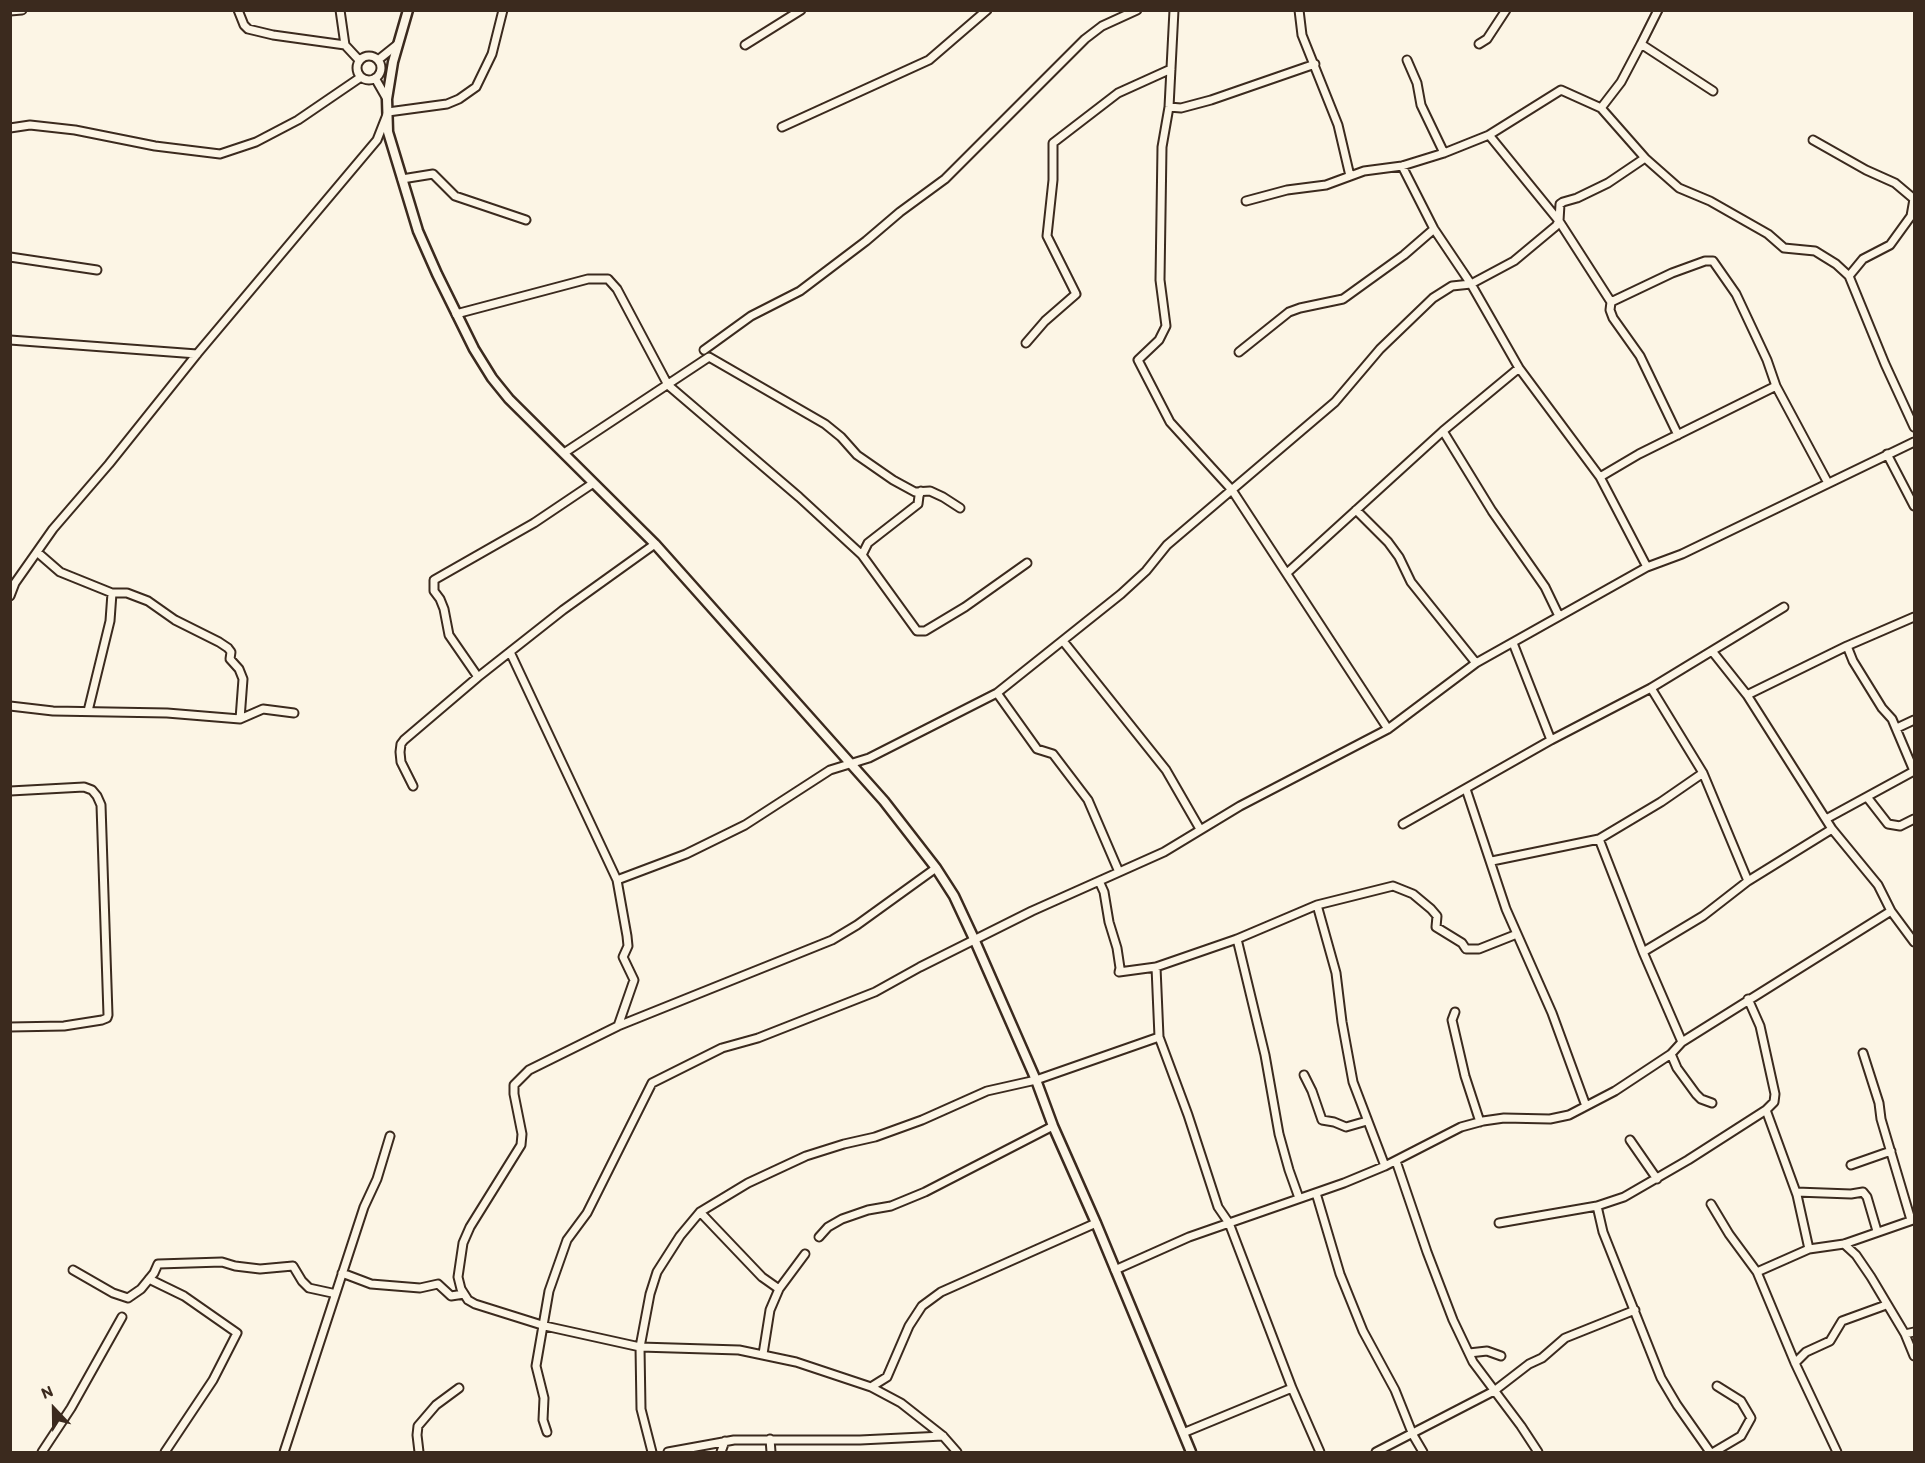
<!DOCTYPE html>
<html>
<head>
<meta charset="utf-8">
<style>
  body { margin:0 }
  #map { position:relative; width:1925px; height:1463px; overflow:hidden; background:#fcf5e5; font-family:Itim,sans-serif }
  canvas { display:block }
  .frame { position:absolute; inset:0; border:12px solid #3b2a1e; pointer-events:none }
  .north { position:absolute; left:24px; top:1379px; width:60px; height:60px; -webkit-text-stroke:4px #fcf5e5; paint-order:stroke; rotate:338deg; font-size:16px; font-weight:700; line-height:24px; text-align:center; color:#3b2a1e }
  .north::after { content:''; display:block; margin:auto; width:21px; height:27px; background:#3b2a1e; clip-path:polygon(50% 0,100% 100%,50% 72%,0 100%) }
</style>
</head>
<body>
<div id="map">
<canvas width="1925" height="1463"></canvas>
<div class="frame"></div>
<div class="north">N</div>
</div>
<script>
const g = document.querySelector('canvas').getContext('2d');
g.lineJoin = 'round';
function toPath(rows) {
  const path = new Path2D();
  for (const r of rows) {
    if (r.length === 3) {
      path.moveTo(r[0] + r[2], r[1]);
      path.arc(r[0], r[1], r[2], 0, 2 * Math.PI);
      continue;
    }
    path.moveTo(r[0], r[1]);
    for (let i = 2; i < r.length; i += 2) path.lineTo(r[i], r[i + 1]);
  }
  return path;
}
function strokePath(path, color, width, dash) {
  g.strokeStyle = color;
  g.lineWidth = width;
  g.lineCap = dash ? 'butt' : 'round';
  g.setLineDash(dash || []);
  g.stroke(path);
}
const minor = toPath([
  [238,10,244,25,248,29,273,35,345,45],
  [340,10,345,45,359,60],
  [1174,10,1169,107,1162,147,1160,280,1166,326,1159,340,1138,360,1170,422,1232,490,1388,729],
  [1299,10,1302,35,1338,125,1350,176],
  [10,11,22,10],
  [1479,44,1487,39,1506,10],
  [1641,44,1658,10],
  [745,45,801,10],
  [369,68,12],
  [378,60,398,44],
  [1407,60,1417,83,1421,105,1444,153],
  [375,78,387,99],
  [1713,91,1641,44,1621,82,1601,108,1645,158,1679,188,1710,201,1768,234,1784,248,1815,251,1836,264,1849,276,1885,364,1914,427],
  [1169,107,1181,108,1211,100,1315,64],
  [782,127,929,60,987,10],
  [10,128,30,125,75,130,155,146,220,154,256,142,298,120,361,77],
  [1489,135,1559,221,1611,302,1610,310,1613,318,1640,356,1678,435],
  [1813,140,1866,170,1895,183,1914,199,1911,216,1890,245,1863,259,1849,276],
  [1402,166,1434,229,1471,284,1519,368,1600,477,1647,567],
  [402,179,433,174,455,196,526,220],
  [1246,201,1287,190,1326,185,1364,171,1402,166,1444,153,1489,135,1561,90,1601,108],
  [10,257,97,270],
  [1611,302,1672,273,1705,261,1713,261,1736,294,1767,360,1776,386,1828,483],
  [456,314,588,279,608,279,617,289,668,385,799,497,862,555,917,631,925,631,965,607,1027,563],
  [10,340,197,354],
  [1026,343,1045,321,1076,294,1047,236,1053,180,1053,143,1118,93,1171,69],
  [704,350,751,316,800,291,866,241,900,212,945,179,1085,39,1102,26,1137,10],
  [1239,352,1289,312,1300,308,1343,299,1404,255,1434,229],
  [1443,431,1492,511,1545,587,1559,616],
  [564,453,709,357,825,424,841,437,857,455,893,480,915,492,930,491,943,497,960,508],
  [1887,454,1914,506],
  [1600,477,1639,454,1776,386],
  [1356,510,1388,542,1399,557,1411,582,1476,663],
  [37,552,60,572,112,593,110,621,88,711],
  [862,555,868,543,918,504,919,496,921,491],
  [1287,573,1443,431,1519,368],
  [112,593,127,593,148,601,175,620,219,642,228,648,231,652,230,659,239,669,243,679,240,719],
  [10,596,15,583,53,529,109,464,197,354,377,140,388,112,447,104,459,99,476,87,492,54,503,10],
  [1063,641,1166,770,1200,829],
  [1513,643,1551,740],
  [510,652,617,880,627,936,628,946,623,957,634,980,618,1026],
  [478,677,449,635,444,609,440,599,434,591,434,580,534,523,592,484],
  [1651,688,1703,773,1748,881],
  [997,693,1037,749,1053,754,1088,800,1119,872],
  [1747,695,1847,646,1914,617],
  [10,706,53,711,167,713,240,719,263,709,294,713],
  [1897,728,1914,720],
  [413,786,401,762,400,752,401,744,404,740,478,677,563,610,655,544],
  [1466,789,1506,909,1552,1013,1586,1106],
  [10,791,84,787,92,790,97,796,101,805,108,1015,107,1018,102,1020,64,1026,10,1027],
  [1867,797,1888,824,1900,826,1914,819],
  [1826,819,1914,771,1892,719,1882,708,1853,661,1847,646],
  [1403,824,1551,740,1651,688,1784,607],
  [1832,829,1878,885,1891,911,1914,942],
  [1599,839,1643,952,1682,1042],
  [1492,861,1599,839,1661,802,1703,773],
  [936,868,857,925,832,940,618,1026,529,1070,514,1085,514,1094,522,1134,521,1145,470,1227,463,1243,458,1277,461,1289,468,1300,475,1304,545,1326,640,1347,739,1350,796,1362,871,1387,901,1403,943,1436,957,1452],
  [617,880,686,854,745,825,830,770,869,758,997,693,1121,594,1146,571,1167,545,1335,402,1380,349,1433,298,1452,286,1471,284,1514,261,1556,226,1559,221,1560,204,1563,202,1577,198,1608,183,1645,158],
  [1099,881,1104,892,1109,922,1117,948,1120,968,1119,972,1156,967,1237,939,1317,905,1393,886,1413,894,1431,909,1437,916,1436,927,1462,943,1466,949,1479,949,1517,934],
  [1317,905,1336,973,1342,1022,1353,1082,1385,1166],
  [1237,939,1265,1055,1279,1134,1289,1170,1299,1198],
  [1643,952,1703,916,1748,881,1832,829,1747,695,1712,651],
  [1156,967,1159,1037,1188,1115,1218,1207,1229,1223,1292,1388,1320,1452],
  [1455,1012,1452,1020,1465,1076,1480,1122],
  [1863,1053,1879,1103,1881,1119,1911,1220],
  [1671,1054,1677,1068,1696,1094,1701,1099,1712,1103],
  [1304,1075,1312,1091,1322,1120,1334,1122,1346,1127,1367,1121],
  [1766,1110,1797,1195,1809,1249],
  [1630,1140,1657,1179],
  [1396,1161,1427,1252,1453,1320,1473,1362,1521,1426,1538,1452],
  [1851,1165,1891,1151],
  [1796,1192,1851,1194,1863,1192,1867,1197,1877,1231],
  [1316,1193,1340,1274,1363,1331,1395,1390,1413,1435,1423,1452],
  [1711,1204,1729,1234,1757,1272,1795,1363,1837,1452],
  [1597,1206,1603,1232,1661,1378,1677,1405,1710,1452],
  [700,1212,762,1277,779,1289],
  [1499,1223,1597,1206,1624,1197,1688,1160,1766,1110,1774,1102,1775,1094,1760,1026,1748,999],
  [819,1237,828,1227,842,1219,868,1210,891,1206,925,1192,1053,1126],
  [1844,1244,1856,1255,1871,1277,1905,1334,1914,1356],
  [73,1270,113,1293,128,1298,141,1289,154,1273,158,1264,222,1262,235,1266,260,1269,293,1266,302,1281,309,1288,332,1293],
  [1115,1270,1189,1237,1344,1183,1385,1166,1461,1127,1483,1121,1504,1118,1550,1119,1569,1115,1615,1091,1671,1054,1682,1042,1891,911],
  [1757,1272,1809,1249,1844,1244,1913,1220],
  [342,1273,371,1284,420,1288,438,1284,451,1296,464,1294],
  [149,1279,184,1296,237,1333,213,1380,165,1452],
  [1905,1334,1914,1332],
  [1469,1353,1487,1351,1501,1356],
  [763,1354,770,1310,779,1289,805,1254],
  [1795,1363,1806,1352,1830,1341,1842,1321,1886,1305],
  [871,1387,887,1377,909,1326,922,1306,941,1292,1096,1223],
  [547,1432,543,1420,544,1398,536,1366,549,1291,567,1240,587,1213,652,1083,722,1048,758,1038,875,992,920,967,1032,911,1164,852,1240,806,1388,729,1476,663,1647,567,1682,554,1914,442],
  [1183,1433,1292,1388],
  [770,1439,771,1452],
  [42,1452,71,1408,122,1317],
  [284,1452,364,1207,377,1179,390,1136],
  [419,1452,417,1435,418,1426,436,1405,459,1388],
  [652,1452,641,1409,640,1347,650,1294,657,1272,680,1236,700,1212,748,1183,806,1156,844,1144,875,1137,922,1120,987,1091,1036,1080,1159,1037],
  [668,1452,734,1440,860,1440,943,1436],
  [721,1452,725,1441],
  [1376,1452,1494,1391,1529,1364,1542,1358,1565,1338,1635,1310],
  [1714,1452,1741,1436,1751,1418,1741,1401,1717,1386]
]);
const tertiary = toPath([
  [408,10,393,62,387,99,388,132,418,231,437,274,474,349,492,378,509,399,655,544,884,801,936,868,954,896,975,941,1036,1080,1053,1126,1096,1223,1191,1452]
]);
strokePath(minor, '#3b2a1e', 11);
strokePath(tertiary, '#3b2a1e', 13);
strokePath(minor, '#fcf5e5', 7);
strokePath(tertiary, '#fcf5e5', 8);
</script>
</body>
</html>
